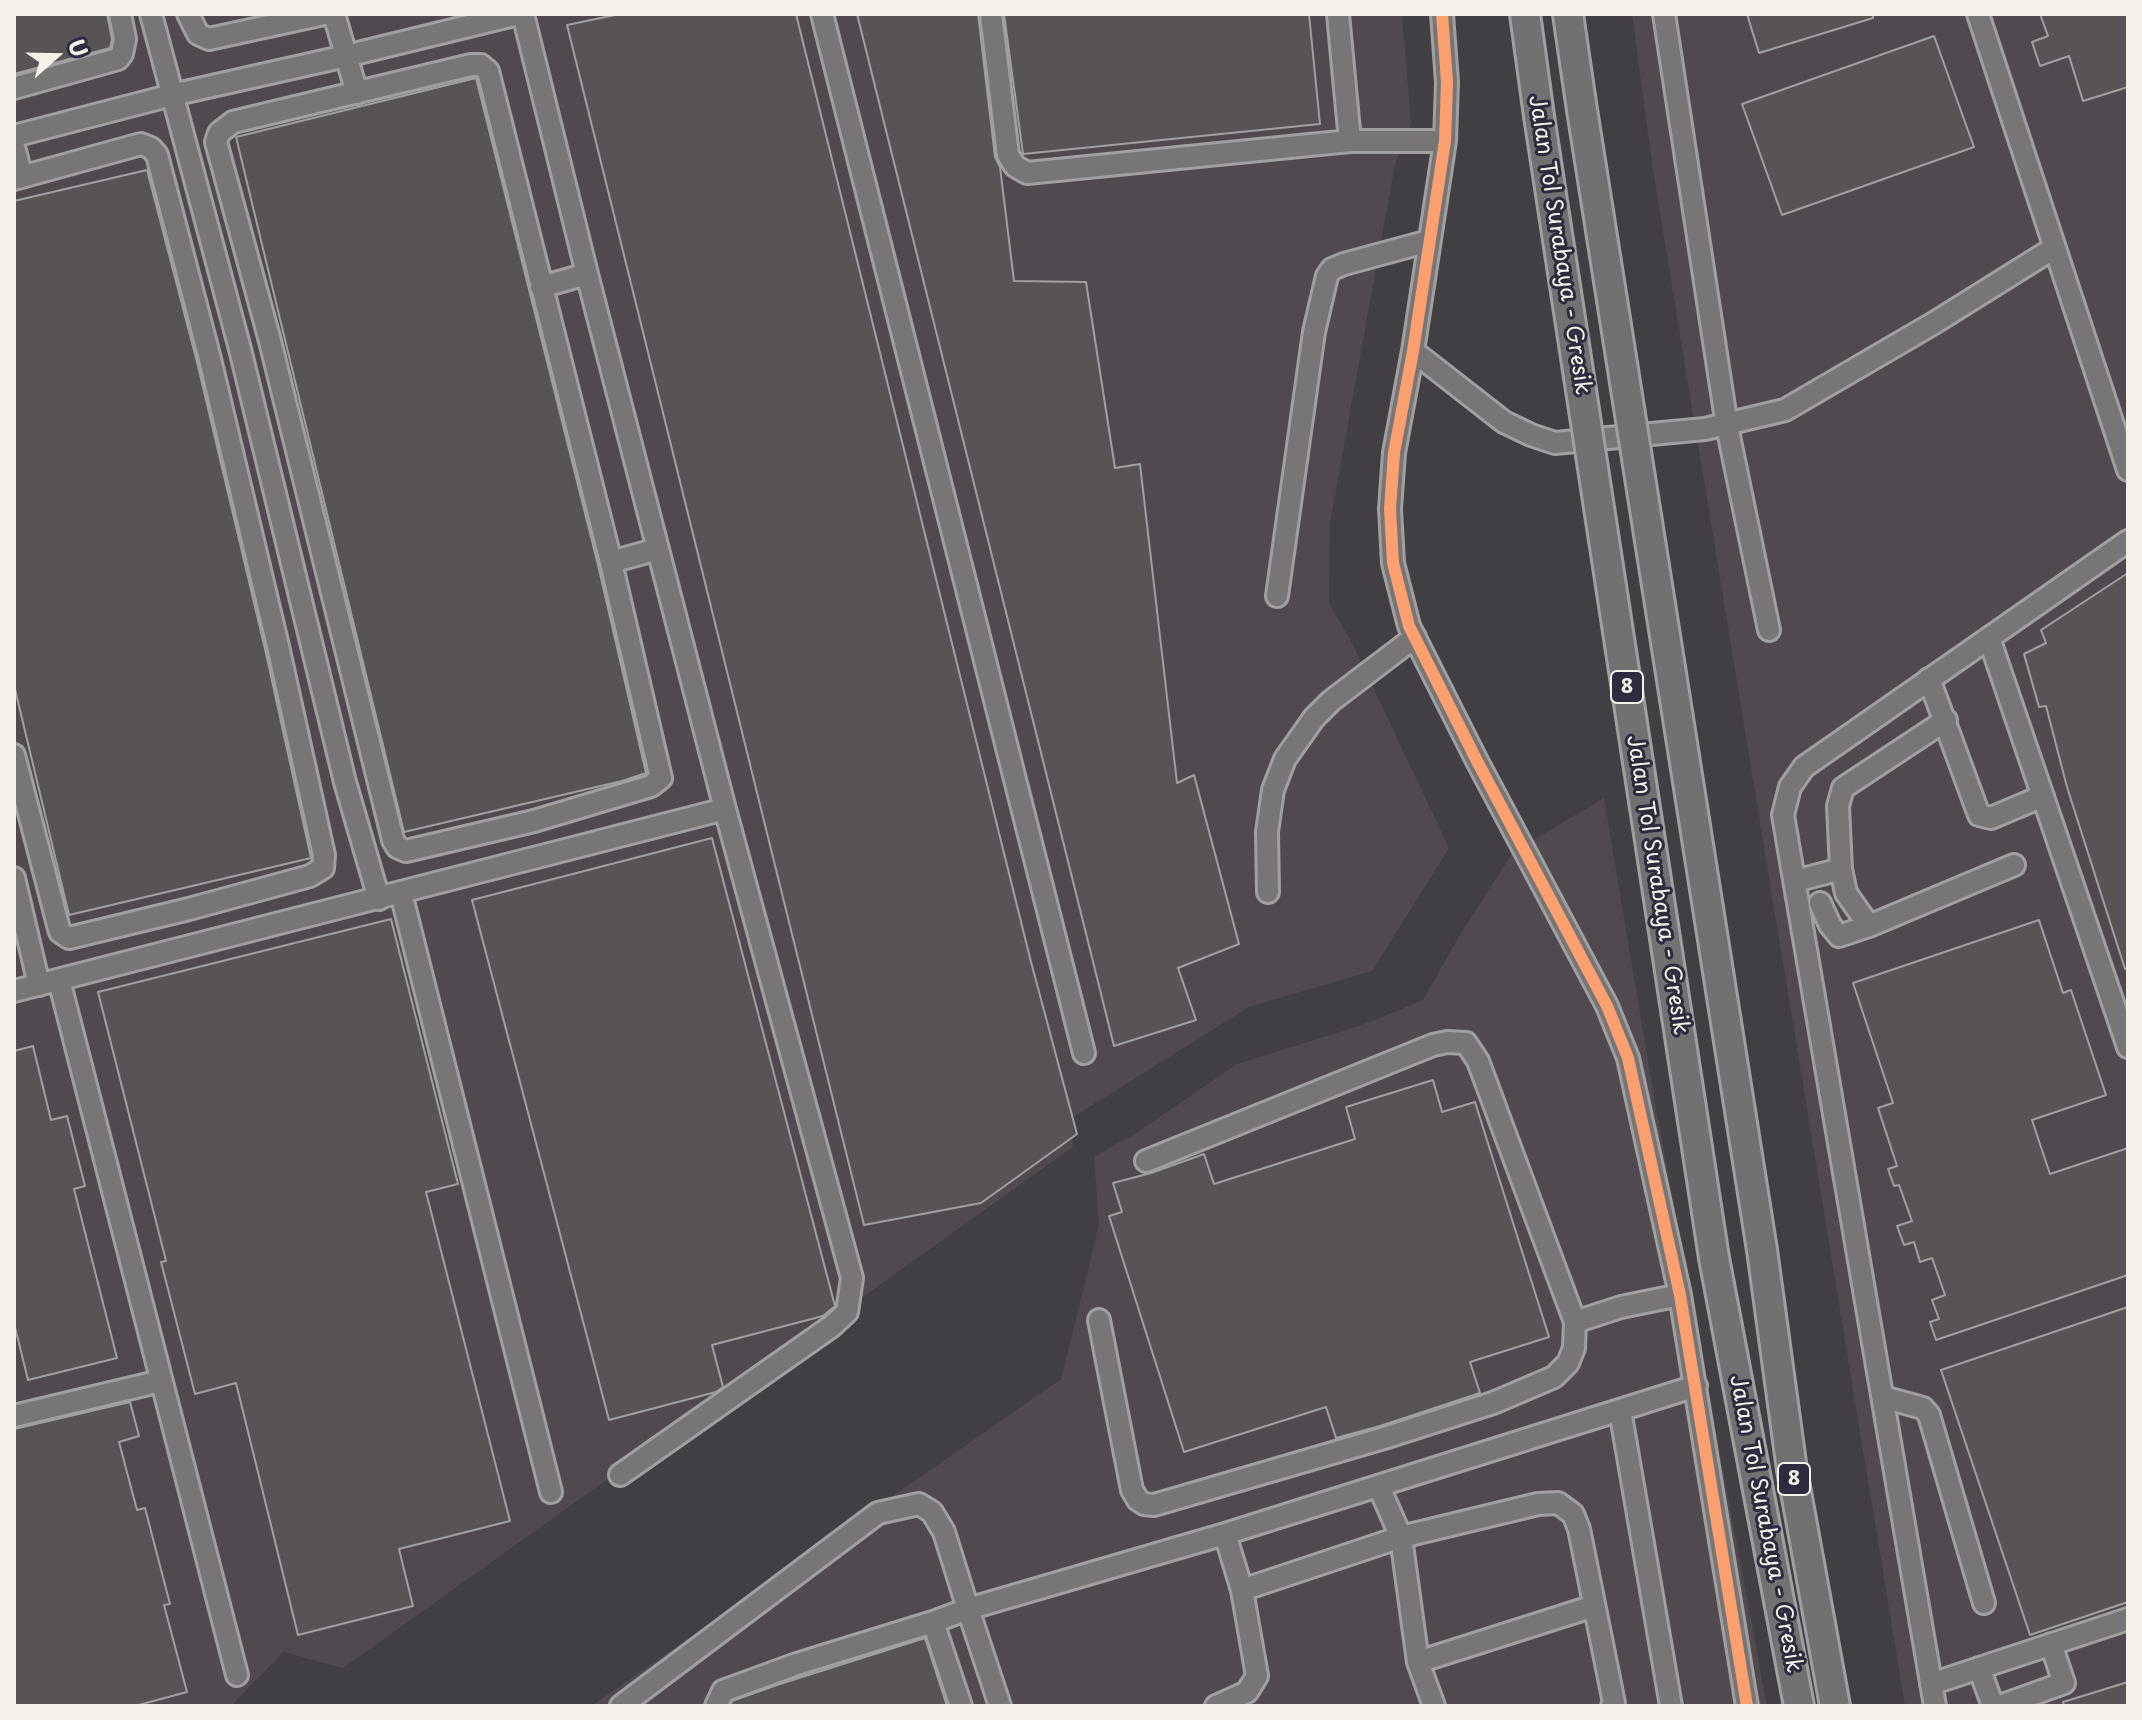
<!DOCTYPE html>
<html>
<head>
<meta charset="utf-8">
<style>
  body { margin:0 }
  #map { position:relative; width:2142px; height:1720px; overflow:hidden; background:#413e44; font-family:"Playpen Sans",sans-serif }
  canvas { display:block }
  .frame { position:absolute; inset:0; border:16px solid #f4f1e8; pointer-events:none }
  .north { position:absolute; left:16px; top:16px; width:80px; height:80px; -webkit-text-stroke:6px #2f2a3d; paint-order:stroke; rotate:70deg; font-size:22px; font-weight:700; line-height:32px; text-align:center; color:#f4f1e8 }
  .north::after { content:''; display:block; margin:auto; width:28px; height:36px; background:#f4f1e8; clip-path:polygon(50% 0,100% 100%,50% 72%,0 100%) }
</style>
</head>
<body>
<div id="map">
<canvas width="2142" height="1720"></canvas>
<div class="frame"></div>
<div class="north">U</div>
</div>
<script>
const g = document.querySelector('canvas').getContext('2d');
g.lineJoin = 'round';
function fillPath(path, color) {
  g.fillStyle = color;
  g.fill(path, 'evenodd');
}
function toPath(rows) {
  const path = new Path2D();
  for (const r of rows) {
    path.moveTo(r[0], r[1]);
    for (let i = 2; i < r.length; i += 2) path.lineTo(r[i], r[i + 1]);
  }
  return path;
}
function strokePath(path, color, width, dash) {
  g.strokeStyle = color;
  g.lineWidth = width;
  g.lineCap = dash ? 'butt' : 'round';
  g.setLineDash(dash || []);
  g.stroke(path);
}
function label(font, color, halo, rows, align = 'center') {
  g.font = font + ' "Playpen Sans",sans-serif';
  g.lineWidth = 6;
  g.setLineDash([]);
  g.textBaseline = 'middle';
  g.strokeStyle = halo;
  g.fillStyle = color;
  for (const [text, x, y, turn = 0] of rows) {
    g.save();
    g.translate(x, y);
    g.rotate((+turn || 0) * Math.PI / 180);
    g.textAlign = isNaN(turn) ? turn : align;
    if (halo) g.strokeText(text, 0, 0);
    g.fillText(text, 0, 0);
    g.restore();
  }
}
const built = toPath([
  [14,14,1402,14,1411,123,1395,164,1330,523,1329,603,1354,647,1449,848,1372,971,1249,1007,1070,1119,1073,1147,343,1668,283,1652,231,1706,14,1706],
  [1632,14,2128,14,2128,1706,1905,1706,1653,170],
  [1604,798,1655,1103,1767,1706,591,1706,1061,1379,1099,1225,1094,1157,1136,1133,1237,1064,1362,1025,1423,1000,1458,938,1513,852]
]);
const building = toPath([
  [14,14,107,14,112,39,110,48,14,74,14,14],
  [620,14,796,14,1030,958,1077,1134,981,1203,864,1225,567,25,620,14],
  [857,14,978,14,995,157,1000,167,1014,281,1086,282,1115,468,1140,464,1177,783,1194,775,1239,944,1178,968,1196,1020,1114,1046,857,14],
  [1004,14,1309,14,1320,124,1023,154,1004,14],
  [1747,14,1873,14,1873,18,1759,53,1747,14],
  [2040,14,2128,14,2128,87,2083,101,2069,56,2040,66,2032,42,2048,36,2040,14],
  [1934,36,1974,147,1782,215,1742,104,1934,36],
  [476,78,598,565,646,773,622,781,404,832,236,137,476,78],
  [147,170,197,362,265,649,311,858,69,915,14,685,14,201,147,170],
  [2128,573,2128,969,2125,969,2067,787,2046,706,2039,707,2024,654,2046,643,2041,630,2128,573],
  [712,838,835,1306,823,1316,712,1345,723,1387,716,1392,609,1420,472,900,712,838],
  [391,919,458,1184,426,1192,510,1521,399,1549,413,1606,298,1635,236,1383,195,1394,161,1262,166,1261,98,992,391,919],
  [2039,920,2063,993,2071,990,2106,1095,2032,1120,2050,1174,2128,1148,2128,1275,1936,1340,1930,1322,1939,1319,1932,1300,1945,1295,1932,1258,1920,1262,1914,1242,1904,1245,1897,1226,1912,1221,1899,1185,1894,1186,1888,1169,1897,1166,1878,1108,1893,1103,1853,983,2039,920],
  [33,1046,51,1120,67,1116,85,1186,74,1189,117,1358,28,1380,14,1323,14,1051,33,1046],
  [1433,1080,1442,1112,1475,1102,1549,1337,1470,1362,1480,1393,1380,1426,1336,1438,1326,1407,1184,1452,1109,1216,1122,1212,1113,1183,1151,1173,1204,1154,1214,1184,1355,1139,1346,1107,1433,1080],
  [2128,1307,2128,1602,2030,1635,1941,1370,2128,1307],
  [130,1402,139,1436,119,1442,137,1510,145,1508,170,1604,164,1605,187,1692,135,1706,14,1706,14,1429,130,1402],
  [925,1638,947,1706,730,1706,732,1701,777,1685,925,1638],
  [2128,1682,2128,1706,2064,1706,2063,1702,2128,1682]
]);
const minor = toPath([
  [151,14,240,349,345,782,379,899],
  [188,14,198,34,209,39,324,14],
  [334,14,357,93],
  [523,14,587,274,725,809,852,1278,847,1312,832,1326,620,1475],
  [822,14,1084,1053],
  [991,14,1008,155,1015,166,1027,173,1350,141,1445,141],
  [1338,14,1350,141],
  [1442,14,1447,82,1445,141,1413,351,1394,453,1390,509,1393,563,1409,626,1477,761,1607,1006,1628,1058,1680,1295,1747,1706],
  [1664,14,1727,426,1769,630],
  [1978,14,2128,470],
  [471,65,481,65,488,71,611,562,661,778,651,786,534,821,406,851,397,847,393,840,270,341,216,142,219,133,233,122,471,65],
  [14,88,118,59,122,54,125,39,120,14],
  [14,136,172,95,346,56,518,14],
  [14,147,22,177],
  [14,179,141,144,151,148,157,155,210,359,278,646,324,855,323,868,310,876,189,909,69,938,60,932,58,925,14,755],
  [541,287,587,274],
  [1413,351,1504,422,1531,435,1555,443,1705,429,1785,410,1934,323,2054,248],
  [611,562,658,549],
  [1277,596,1314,332,1327,276,1332,269,1344,264,1429,241],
  [1989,638,2128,1047],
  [1929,679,1979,815,1991,818,2043,796],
  [1946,720,1843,788,1838,806,1841,869,1846,893,1869,926,2014,865],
  [14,878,39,985],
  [1795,881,1841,869],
  [1268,892,1267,832,1273,790,1285,759,1314,718,1331,701,1415,637],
  [401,893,551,1492],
  [1820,903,1830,925,1839,936,1869,926],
  [59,980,237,1675],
  [14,991,725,809],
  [1146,1161,1433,1045,1447,1042,1466,1043,1478,1061,1575,1322],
  [1099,1320,1132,1490,1138,1500,1144,1504,1154,1505,1384,1438,1493,1403,1554,1377,1568,1363,1574,1348,1575,1322,1621,1307,1680,1295],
  [1883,1397,1923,1408,1929,1415,1984,1603],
  [1620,1410,1671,1706],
  [14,1416,161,1381],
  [1379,1487,1401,1537,1538,1504,1558,1503,1573,1514,1579,1529,1614,1703,1612,1706],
  [1242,1590,1401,1537,1418,1662,1434,1706],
  [1418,1662,1594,1606],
  [1979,1668,1993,1706],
  [1931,1684,2128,1619],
  [621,1706,878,1513,919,1504,932,1512,944,1532,968,1609,1225,1534,1696,1386],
  [716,1706,723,1691,797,1664,933,1622],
  [961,1706,933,1622,968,1609,1000,1706],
  [1216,1706,1247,1692,1257,1676,1242,1590,1225,1534],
  [1935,1706,1783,815,1790,787,1804,767,2128,541],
  [2000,1706,2064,1683,2051,1644]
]);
const highway = toPath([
  [1525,14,1539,116],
  [1568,14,1582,110],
  [1762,1250,1792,1470,1835,1706],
  [1714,1258,1799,1706]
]);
const highwayBridge = toPath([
  [1582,110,1762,1250],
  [1539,116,1714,1258]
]);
const cycleway = toPath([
  [1442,14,1447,82,1445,141,1413,351,1394,453,1390,509,1393,563,1409,626,1477,761,1607,1006,1628,1058,1680,1295,1747,1706]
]);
const shields = [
  [1627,687,32],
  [1794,1479,32]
];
const shieldNames = [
  ["8",1627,687],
  ["8",1794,1479]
];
const streetNames = [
  ["Jalan Tol Surabaya - Gresik",1559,245,81],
  ["Jalan Tol Surabaya - Gresik",1657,885,81],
  ["Jalan Tol Surabaya - Gresik",1765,1524,79]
];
fillPath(built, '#514950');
fillPath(building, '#585456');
strokePath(building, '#a19fa0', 2);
strokePath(minor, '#a19fa0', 26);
strokePath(highway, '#a19fa0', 34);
strokePath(minor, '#777576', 20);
strokePath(highway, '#737071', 28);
strokePath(highwayBridge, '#a19fa0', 34, []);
strokePath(highwayBridge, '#737071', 28);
strokePath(cycleway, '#fca06f', 12);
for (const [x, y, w] of shields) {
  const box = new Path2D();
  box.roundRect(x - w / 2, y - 16, w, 32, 6);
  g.fillStyle = '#2f2a3d';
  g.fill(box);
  strokePath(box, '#f4f1e8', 2);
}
label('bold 20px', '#f4f1e8', null, shieldNames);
label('22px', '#f4f1e8', '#2f2a3d', streetNames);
</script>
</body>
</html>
